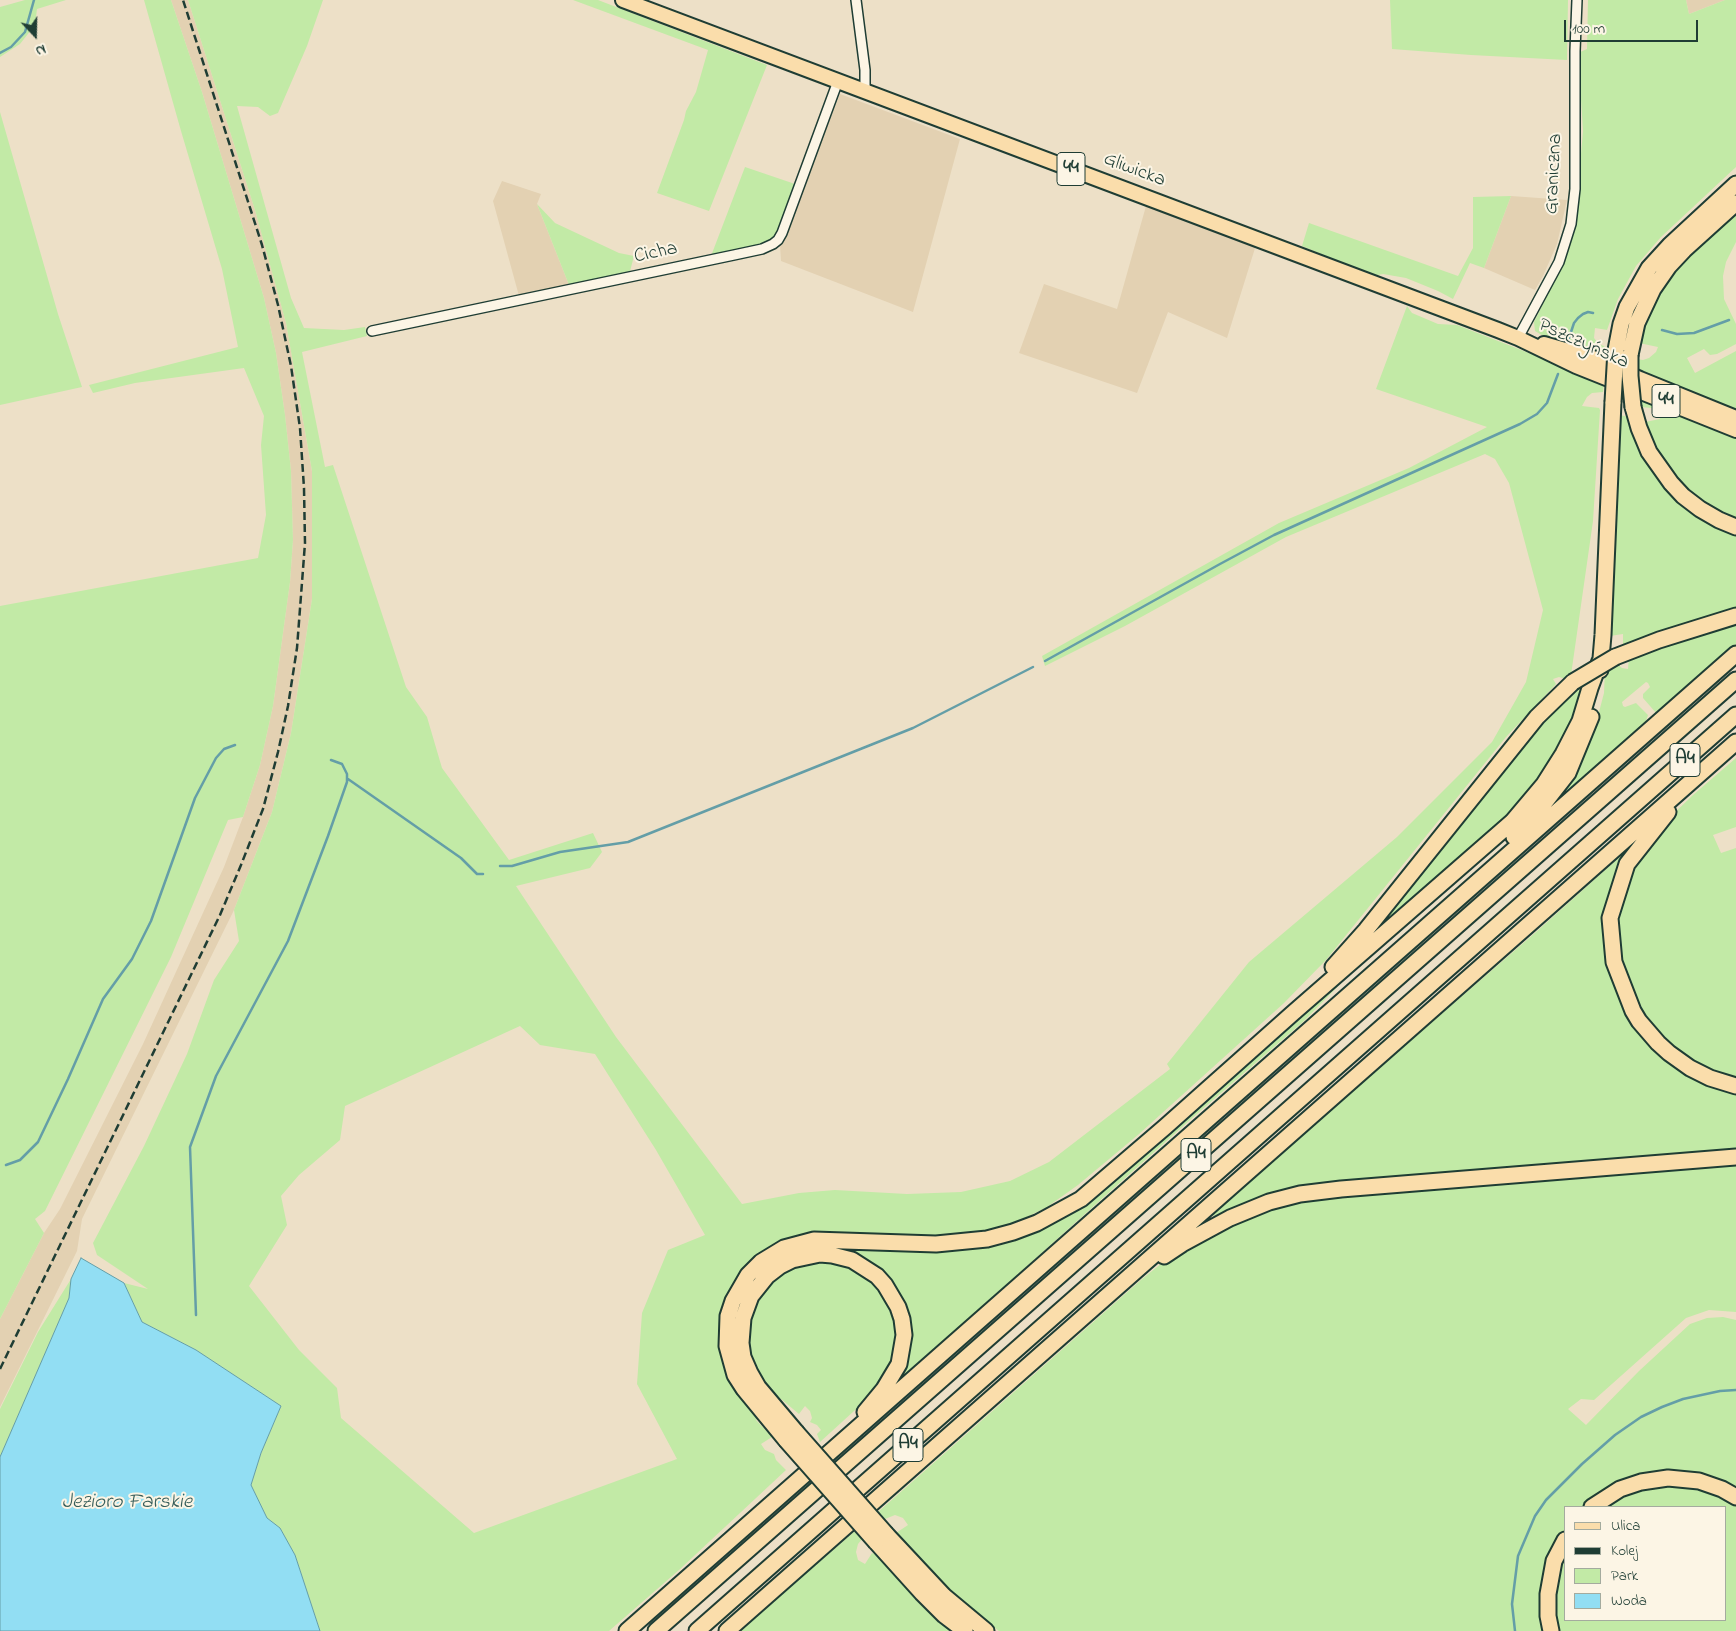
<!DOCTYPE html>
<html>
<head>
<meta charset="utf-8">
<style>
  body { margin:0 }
  #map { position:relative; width:1736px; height:1631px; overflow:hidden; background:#ede0c7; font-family:"Indie Flower",sans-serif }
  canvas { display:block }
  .legend { position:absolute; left:1564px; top:1506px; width:162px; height:115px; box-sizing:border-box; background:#fcf5e5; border:1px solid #a4ab9e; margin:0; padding:6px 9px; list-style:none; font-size:15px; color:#1f3d34 }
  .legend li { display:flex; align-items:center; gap:10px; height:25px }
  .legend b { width:25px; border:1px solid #a4ab9e }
  .north { position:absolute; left:10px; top:10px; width:50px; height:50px; -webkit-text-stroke:4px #fcf5e5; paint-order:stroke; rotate:159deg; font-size:14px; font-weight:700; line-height:20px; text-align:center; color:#1f3d34 }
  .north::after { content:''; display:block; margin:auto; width:18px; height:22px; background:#1f3d34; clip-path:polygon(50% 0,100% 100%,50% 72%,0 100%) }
  .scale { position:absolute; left:1564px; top:20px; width:134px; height:22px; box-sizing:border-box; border:2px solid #1f3d34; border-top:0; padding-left:6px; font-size:15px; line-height:18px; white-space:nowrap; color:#1f3d34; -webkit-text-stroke:4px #fcf5e5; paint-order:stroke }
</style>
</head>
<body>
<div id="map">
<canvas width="1736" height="1631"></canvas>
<ul class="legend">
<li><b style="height:6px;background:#faddab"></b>Ulica</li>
<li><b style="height:6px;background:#1f3d34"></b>Kolej</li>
<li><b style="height:14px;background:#c2eaa6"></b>Park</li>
<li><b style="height:14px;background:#92def3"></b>Woda</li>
</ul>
<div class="north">N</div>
<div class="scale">100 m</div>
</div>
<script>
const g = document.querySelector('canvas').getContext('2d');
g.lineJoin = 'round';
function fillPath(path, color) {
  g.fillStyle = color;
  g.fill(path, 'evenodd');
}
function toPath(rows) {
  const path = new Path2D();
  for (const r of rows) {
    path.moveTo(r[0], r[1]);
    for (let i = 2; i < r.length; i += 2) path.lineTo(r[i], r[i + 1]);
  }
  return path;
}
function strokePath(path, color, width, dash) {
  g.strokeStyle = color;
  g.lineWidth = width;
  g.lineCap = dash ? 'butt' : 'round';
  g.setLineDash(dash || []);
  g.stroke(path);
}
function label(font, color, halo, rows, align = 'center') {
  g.font = font + ' "Indie Flower",sans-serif';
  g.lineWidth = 4;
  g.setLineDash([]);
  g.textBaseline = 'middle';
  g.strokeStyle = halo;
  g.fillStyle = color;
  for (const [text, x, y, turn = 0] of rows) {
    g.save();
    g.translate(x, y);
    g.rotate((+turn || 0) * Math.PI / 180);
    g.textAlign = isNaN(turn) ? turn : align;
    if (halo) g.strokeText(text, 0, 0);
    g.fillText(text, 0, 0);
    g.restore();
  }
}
const built = toPath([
  [171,0,188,0,255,210,286,323,312,471,312,599,291,733,272,812,234,910,82,1219,77,1251,0,1407,0,1319,44,1233,60,1209,143,1044,224,867,243,817,260,765,273,706,290,582,293,540,291,471,285,415,276,353,264,298,202,92],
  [1686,0,1725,0,1689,14],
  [840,94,960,139,913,312,781,261,780,245],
  [502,181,541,194,537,204,569,285,519,296,493,201],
  [1511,196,1567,200,1557,244,1543,276,1535,290,1484,268],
  [1146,206,1256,245,1227,338,1168,312,1137,393,1019,353,1044,284,1117,309]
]);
const green = toPath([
  [25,0,66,0,37,9,35,25,20,44,0,57,0,7],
  [144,0,171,0,202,92,264,298,276,353,285,415,291,471,293,540,290,582,273,706,260,765,243,817,228,820,171,957,45,1211,35,1219,44,1233,0,1319,0,606,258,558,266,515,261,445,264,416,244,368,135,383,93,393,89,385,238,347,222,269,181,131],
  [188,0,323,0,307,46,278,113,270,116,258,107,237,106,291,298,304,328,344,330,365,327,367,336,302,352,325,467,333,465,406,687,427,717,442,768,509,860,593,833,602,852,590,868,516,886,616,1037,742,1204,799,1193,835,1190,907,1194,961,1192,1010,1181,1049,1162,1170,1069,1167,1064,1249,962,1397,837,1492,742,1526,682,1543,610,1509,483,1495,459,1485,454,1286,537,1125,626,1045,666,1042,656,1279,523,1409,468,1487,427,1376,389,1407,306,1412,313,1438,324,1457,325,1570,369,1604,384,1603,392,1592,393,1587,397,1582,406,1599,408,1600,410,1593,521,1571,675,1566,679,1559,677,1553,679,1556,684,1506,737,1326,960,1284,1003,1139,1134,1078,1185,1047,1207,1009,1226,959,1237,785,1241,723,1311,720,1338,724,1369,738,1396,758,1418,756,1420,772,1437,761,1444,765,1450,774,1454,776,1460,786,1470,679,1570,609,1631,320,1631,295,1555,280,1528,267,1518,251,1485,261,1453,281,1406,196,1350,142,1322,124,1283,148,1289,97,1255,93,1243,144,1146,187,1054,214,980,239,941,234,910,272,812,291,733,312,599,312,471,286,323,255,210],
  [520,1026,540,1045,595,1054,656,1150,705,1235,668,1250,642,1313,637,1384,677,1459,474,1533,341,1418,337,1388,299,1350,249,1286,287,1225,281,1196,299,1175,340,1140,345,1106],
  [573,0,598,0,767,65,709,211,657,193,684,120,686,111,696,92,708,50],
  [1390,0,1568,0,1567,60,1471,55,1392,49],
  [1588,0,1686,0,1689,14,1725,0,1736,0,1736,167,1661,237,1636,266,1618,299,1607,330,1595,328,1594,338,1599,344,1606,347,1604,357,1545,337,1535,331,1534,322,1564,261,1575,223,1583,131,1578,53,1587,49],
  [0,112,58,314,82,387,0,405],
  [745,167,795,184,776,239,760,247,711,256],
  [1511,196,1484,268,1470,263,1453,299,1438,291,1406,278,1383,274,1373,276,1302,246,1309,223,1458,276,1473,248,1473,197],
  [537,204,555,223,619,253,634,256,629,275,569,285],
  [1736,210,1736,242,1726,262,1723,276,1724,299,1736,324,1736,344,1717,354,1710,355,1704,349,1687,358,1695,373,1736,351,1736,411,1637,371,1637,359,1643,360,1649,358,1656,352,1658,347,1639,343,1643,327,1648,313,1665,281,1692,251],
  [1639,398,1736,437,1736,521,1718,513,1679,485,1660,459,1645,422,1660,419,1657,412,1652,408,1640,407],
  [1619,415,1630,417,1647,457,1736,532,1736,611,1623,648,1623,634,1610,636],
  [1736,621,1736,644,1657,714,1643,698,1643,694,1650,687,1648,683,1646,682,1622,702,1623,706,1625,707,1636,703,1648,715,1646,721,1555,804,1552,802,1578,762,1594,731,1604,693,1605,669,1616,663,1622,668,1628,669,1629,656],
  [1586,681,1571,727,1560,750,1523,802,1358,952,1371,930,1543,718,1566,696],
  [1736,758,1736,827,1713,835,1721,853,1736,848,1736,1082,1703,1070,1677,1054,1640,1013,1623,971,1617,943,1617,922,1621,901,1629,874,1665,822,1693,795],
  [1633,845,1606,940,1649,1043,1736,1091,1736,1151,1330,1183,1278,1192,1214,1216,1211,1214,1536,932],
  [1351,973,1304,1021,1190,1120,903,1377,902,1374,909,1354,911,1336,908,1317,901,1298,889,1279,837,1249,837,1245,1026,1232,1230,1076],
  [1736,1164,1736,1312,1709,1310,1686,1318,1594,1400,1581,1399,1568,1409,1586,1425,1639,1371,1690,1324,1707,1318,1723,1317,1736,1320,1736,1491,1667,1474,1587,1507,1565,1507,1565,1532,1555,1548,1547,1631,999,1631,951,1596,893,1535,908,1525,903,1518,895,1515,885,1519,878,1512,1142,1279,1172,1255,1205,1235,1268,1209,1306,1199],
  [825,1262,848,1266,868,1276,881,1289,892,1308,897,1327,897,1348,893,1364,882,1382,865,1401,820,1442,817,1434,821,1430,817,1425,810,1422,812,1418,810,1411,805,1406,799,1414,781,1399,775,1400,759,1378,748,1346,748,1324,753,1308,764,1289,784,1272,805,1263],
  [71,1279,69,1298,0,1457,0,1409,38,1332],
  [1690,1486,1716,1493,1736,1504,1736,1631,1558,1631,1554,1600,1558,1571,1565,1555,1565,1620,1725,1620,1725,1507,1603,1507,1622,1496,1654,1487],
  [855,1531,862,1539,858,1544,856,1552,858,1560,865,1564,872,1553,881,1557,956,1631,740,1631]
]);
const water = toPath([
  [81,1258,124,1283,142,1322,196,1350,281,1406,261,1453,251,1485,267,1518,280,1528,295,1555,320,1631,0,1631,0,1457,69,1298,71,1279,81,1258]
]);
const stream = toPath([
  [0,53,11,47,25,32,34,0],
  [1662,330,1677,334,1694,333,1729,320],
  [1569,338,1574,323,1578,318,1583,314,1588,312,1593,313],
  [1045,661,1220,564,1274,535,1520,424,1537,414,1547,403,1558,374],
  [348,779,461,858,477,874,483,874],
  [500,866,512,866,560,852,628,842,913,728,1033,667],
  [6,1165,20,1160,38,1142,68,1079,103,999,132,959,151,921,195,798,216,758,224,749,235,745],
  [196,1315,190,1147,216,1076,288,941,328,836,347,782,347,774,342,764,331,760],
  [1515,1631,1512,1604,1518,1556,1535,1516,1546,1500,1582,1464,1615,1435,1641,1417,1662,1407,1683,1399,1720,1391,1736,1390]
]);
const minor = toPath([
  [856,0,865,70,865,91],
  [372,331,734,255,762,249,773,244,778,240,782,233,838,81],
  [1518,338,1559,262,1571,224,1575,189,1575,51,1577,0]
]);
const primary = toPath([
  [623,0,1498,330,1518,338,1576,366,1736,430],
  [1544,344,1596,359,1640,379,1736,418]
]);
const motorway = toPath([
  [1616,350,1621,324,1627,307,1649,268,1670,245,1736,184],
  [1630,355,1637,323,1653,289,1669,266,1684,250,1736,203],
  [1633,407,1639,428,1649,452,1671,483,1683,496,1700,509,1719,520,1736,527],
  [1615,657,1659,640,1736,616],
  [1600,670,1603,635,1613,402],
  [1668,812,1627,864,1610,918,1614,962,1633,1011,1639,1021,1658,1043,1669,1053,1690,1068,1710,1078,1736,1086],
  [1514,837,1532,819,1568,773,1591,717],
  [1333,967,1366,930,1537,717,1573,682],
  [1164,1256,1182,1244,1230,1218,1269,1202,1300,1194,1341,1189,1736,1157],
  [796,1432,758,1387,750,1373,743,1357,741,1343,743,1318,751,1296,767,1276,780,1266,792,1260,820,1254,832,1255,852,1260,877,1276,885,1285,898,1307,902,1319,904,1335,899,1364,884,1389,865,1412],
  [786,1440,744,1389,735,1375,727,1346,728,1316,733,1301,748,1275,761,1262,784,1248,814,1240,936,1244,987,1239,1013,1232,1037,1223,1081,1199,1165,1127,1293,1013,1512,822,1544,784,1563,754,1580,721,1590,688,1600,661],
  [1592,1507,1620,1489,1641,1482,1668,1478,1699,1481,1722,1489,1736,1497],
  [886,1534,944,1596,986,1631],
  [876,1542,922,1593,944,1615,965,1631],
  [627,1631,1736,654],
  [656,1631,1736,680],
  [697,1631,1736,715],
  [727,1631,1736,742],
  [1551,1631,1548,1616,1548,1594,1554,1561,1565,1540]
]);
const rail = toPath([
  [0,1369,220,915,241,865,263,809,278,752,288,706,297,648,305,543,304,488,300,428,291,366,278,305,262,245,183,0]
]);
const motorwayBridge = toPath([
  [1630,355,1630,376,1633,407],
  [1613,402,1616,350],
  [1573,682,1615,657],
  [796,1432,886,1534],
  [786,1440,876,1542]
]);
const shields = [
  [1071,169,28],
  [1666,401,28],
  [1685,760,30],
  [1196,1155,30],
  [908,1445,30]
];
const shieldNames = [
  ["44",1071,169],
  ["44",1666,401],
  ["A4",1685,760],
  ["A4",1196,1155],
  ["A4",908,1445]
];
const streetNames = [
  ["Gliwicka",1134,171,21],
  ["Graniczna",1555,174,-87],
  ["Cicha",656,254,-12],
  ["Pszczyńska",1583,345,24]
];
const waterNames = [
  ["Jezioro Farskie",127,1504]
];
fillPath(built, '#e3d1b2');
fillPath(green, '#c2eaa6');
fillPath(water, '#92def3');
strokePath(water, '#649ea7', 1);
strokePath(stream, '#649ea7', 2.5);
strokePath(minor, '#1f3d34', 12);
strokePath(primary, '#1f3d34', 18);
strokePath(motorway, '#1f3d34', 19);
strokePath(minor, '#fcf5e5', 9);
strokePath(primary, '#faddab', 14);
strokePath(motorway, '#faddab', 15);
strokePath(rail, '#1f3d34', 2.5, [8, 4]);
strokePath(motorwayBridge, '#1f3d34', 19, []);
strokePath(motorwayBridge, '#faddab', 15);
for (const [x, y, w] of shields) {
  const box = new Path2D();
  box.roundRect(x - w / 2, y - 16.5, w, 33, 4);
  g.fillStyle = '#fcf5e5';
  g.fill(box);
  strokePath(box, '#1f3d34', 1);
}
label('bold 19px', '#1f3d34', null, shieldNames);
label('20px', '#1f3d34', '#fcf5e5', streetNames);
label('italic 21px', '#365d5a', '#fcf5e5', waterNames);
</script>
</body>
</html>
